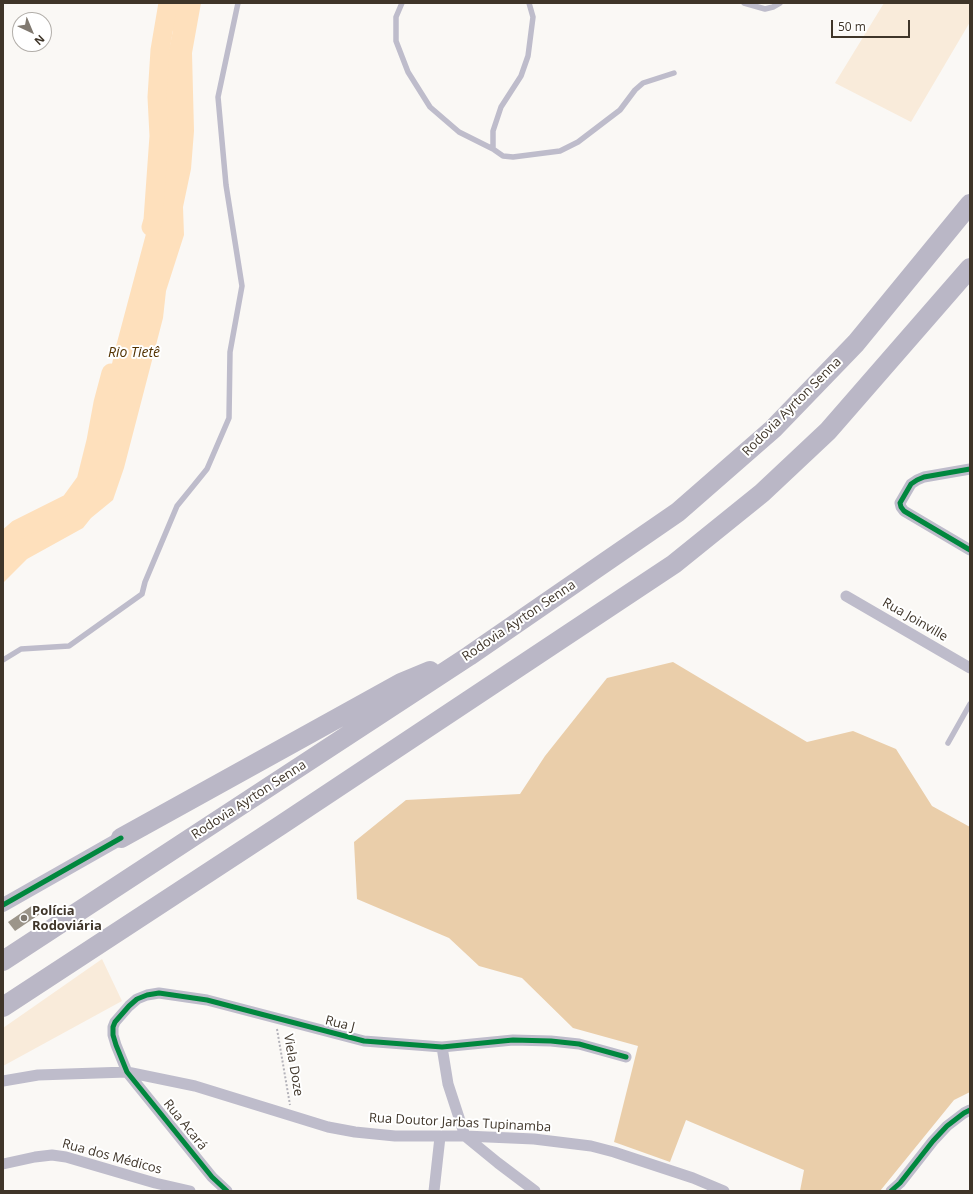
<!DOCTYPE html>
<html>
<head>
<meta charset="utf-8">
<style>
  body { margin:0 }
  #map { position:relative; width:973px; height:1194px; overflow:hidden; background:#faf8f5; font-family:"Open Sans",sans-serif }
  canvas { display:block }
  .frame { position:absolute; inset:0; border:4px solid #3f3529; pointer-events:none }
  .north { position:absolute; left:12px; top:12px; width:40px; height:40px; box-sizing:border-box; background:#fff; border:1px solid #b2aea9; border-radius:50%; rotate:136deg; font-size:11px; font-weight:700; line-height:16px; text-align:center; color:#3f3529 }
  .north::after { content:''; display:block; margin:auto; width:14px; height:18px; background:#807970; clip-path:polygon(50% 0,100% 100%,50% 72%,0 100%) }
  .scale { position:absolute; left:831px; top:20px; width:79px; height:18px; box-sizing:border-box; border:2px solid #3f3529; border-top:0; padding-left:5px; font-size:12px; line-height:14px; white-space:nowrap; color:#3f3529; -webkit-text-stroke:3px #fff; paint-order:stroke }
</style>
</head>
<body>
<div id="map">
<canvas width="973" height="1194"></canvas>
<div class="frame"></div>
<div class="north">N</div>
<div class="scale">50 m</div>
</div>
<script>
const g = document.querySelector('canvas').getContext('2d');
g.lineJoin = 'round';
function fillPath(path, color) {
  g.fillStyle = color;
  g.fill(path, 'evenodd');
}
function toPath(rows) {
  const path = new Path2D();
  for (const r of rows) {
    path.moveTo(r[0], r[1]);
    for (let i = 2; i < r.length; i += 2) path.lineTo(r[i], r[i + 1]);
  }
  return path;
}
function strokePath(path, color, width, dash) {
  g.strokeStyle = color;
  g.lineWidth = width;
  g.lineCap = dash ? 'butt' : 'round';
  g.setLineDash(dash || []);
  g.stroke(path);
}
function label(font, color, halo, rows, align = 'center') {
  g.font = font + ' "Open Sans",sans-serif';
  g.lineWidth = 4;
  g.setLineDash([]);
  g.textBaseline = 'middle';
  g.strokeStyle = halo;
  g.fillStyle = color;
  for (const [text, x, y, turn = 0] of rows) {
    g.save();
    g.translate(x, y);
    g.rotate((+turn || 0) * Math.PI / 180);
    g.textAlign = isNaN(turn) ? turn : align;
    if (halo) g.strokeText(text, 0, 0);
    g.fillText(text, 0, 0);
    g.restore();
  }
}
const green = toPath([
  [884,3,970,3,970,22,911,122,835,83],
  [102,959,122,1001,3,1066,3,1028]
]);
const forest = toPath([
  [673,662,807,742,853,731,896,749,932,806,970,827,970,1092,954,1100,880,1191,800,1191,804,1170,686,1120,670,1162,614,1142,638,1046,573,1028,522,978,479,966,449,938,357,899,354,842,406,800,520,794,545,756,607,678]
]);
const water = toPath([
  [170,3,201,3,192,53,194,131,191,169,183,207,184,235,166,291,163,318,124,468,113,500,91,518,83,528,27,559,3,583,3,537,19,525,49,513,68,511,92,470,99,447,105,417,105,396,115,350,159,185,161,90,173,30,169,12]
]);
const river = toPath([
  [151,227,153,220,159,136,157,97,160,50,168,3],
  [3,542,18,529,70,503,86,481,96,441,103,403,111,373]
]);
const building = toPath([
  [33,905,40,914,15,931,8,922]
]);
const path = toPath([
  [277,1029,290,1105]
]);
const service = toPath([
  [402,3,396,17,396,41,408,72,430,107,459,132,493,149],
  [529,3,533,17,528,56,521,76,501,107,493,131,493,149,503,156,513,157,560,151,578,142,620,110,635,90,643,83,674,73],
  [744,3,765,9,773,7,780,3],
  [3,660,21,649,69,646,142,594,145,582,177,506,207,469,229,418,230,352,242,286,226,185,218,97,238,3],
  [948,743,970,704]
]);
const minor = toPath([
  [970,469,924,477,917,480,911,484,900,503,901,507,904,511,970,550],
  [846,596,970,668],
  [442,1047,448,1084,465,1136],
  [3,1081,38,1075,127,1072,195,1086,328,1127,355,1132,395,1136,465,1136,534,1139,591,1146,614,1152,693,1178,724,1191],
  [465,1136,498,1163,535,1191],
  [3,1164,35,1157,52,1155,66,1157,155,1183,190,1191],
  [227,1191,212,1177,127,1072,116,1045,113,1035,113,1027,115,1022,129,1006,137,999,147,995,159,993,207,1000,364,1041,442,1047,513,1040,551,1041,579,1044,626,1057],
  [434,1191,440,1137],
  [891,1191,900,1183,933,1141,947,1126,964,1113,970,1110]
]);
const tertiary = toPath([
  [3,905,121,838]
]);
const motorway = toPath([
  [121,838,401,683,430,671],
  [3,961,469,656,678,512,773,429,856,343,970,204],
  [3,1007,281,825,674,564,762,493,828,431,970,268]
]);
const cycleway = toPath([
  [970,469,924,477,917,480,911,484,900,503,901,507,904,511,970,550],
  [3,905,121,838],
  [227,1191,212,1177,127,1072,116,1045,113,1035,113,1027,115,1022,129,1006,137,999,147,995,159,993,207,1000,364,1041,442,1047,513,1040,551,1041,579,1044,626,1057],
  [891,1191,900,1183,933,1141,947,1126,964,1113,970,1110]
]);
const markers = [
  [24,918,4,"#807970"]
];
const streetNames = [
  ["Rodovia Ayrton Senna",792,407,-45],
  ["Rua Joinville",915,620,30],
  ["Rodovia Ayrton Senna",519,621,-34],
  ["Rodovia Ayrton Senna",249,800,-33],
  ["Rua J",340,1024,14],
  ["Viela Doze",293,1065,80],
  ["Rua Doutor Jarbas Tupinamba",460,1123,3],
  ["Rua Acará",185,1125,51],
  ["Rua dos Médicos",112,1157,15]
];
const poiNames = [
  ["Polícia",32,911],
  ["Rodoviária",32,926]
];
const waterNames = [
  ["Rio Tietê",134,353]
];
fillPath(green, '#f9ebda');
fillPath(forest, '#eaceaa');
fillPath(water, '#fee0bc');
strokePath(river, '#fee0bc', 19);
fillPath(building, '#9c958a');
strokePath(path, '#b4b3ba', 2, [2, 2]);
strokePath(service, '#bebccb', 5.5);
strokePath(minor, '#bebccb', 11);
strokePath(tertiary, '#bebccb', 14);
strokePath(motorway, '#bab7c6', 20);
strokePath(cycleway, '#00873e', 5);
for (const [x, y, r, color] of markers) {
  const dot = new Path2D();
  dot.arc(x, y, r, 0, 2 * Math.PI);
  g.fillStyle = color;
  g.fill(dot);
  strokePath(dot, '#fff', 1.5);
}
label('13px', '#3f3529', '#fff', streetNames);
label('bold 13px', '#3f3529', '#fff', poiNames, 'left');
label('italic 14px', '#533200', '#fff', waterNames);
</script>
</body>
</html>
